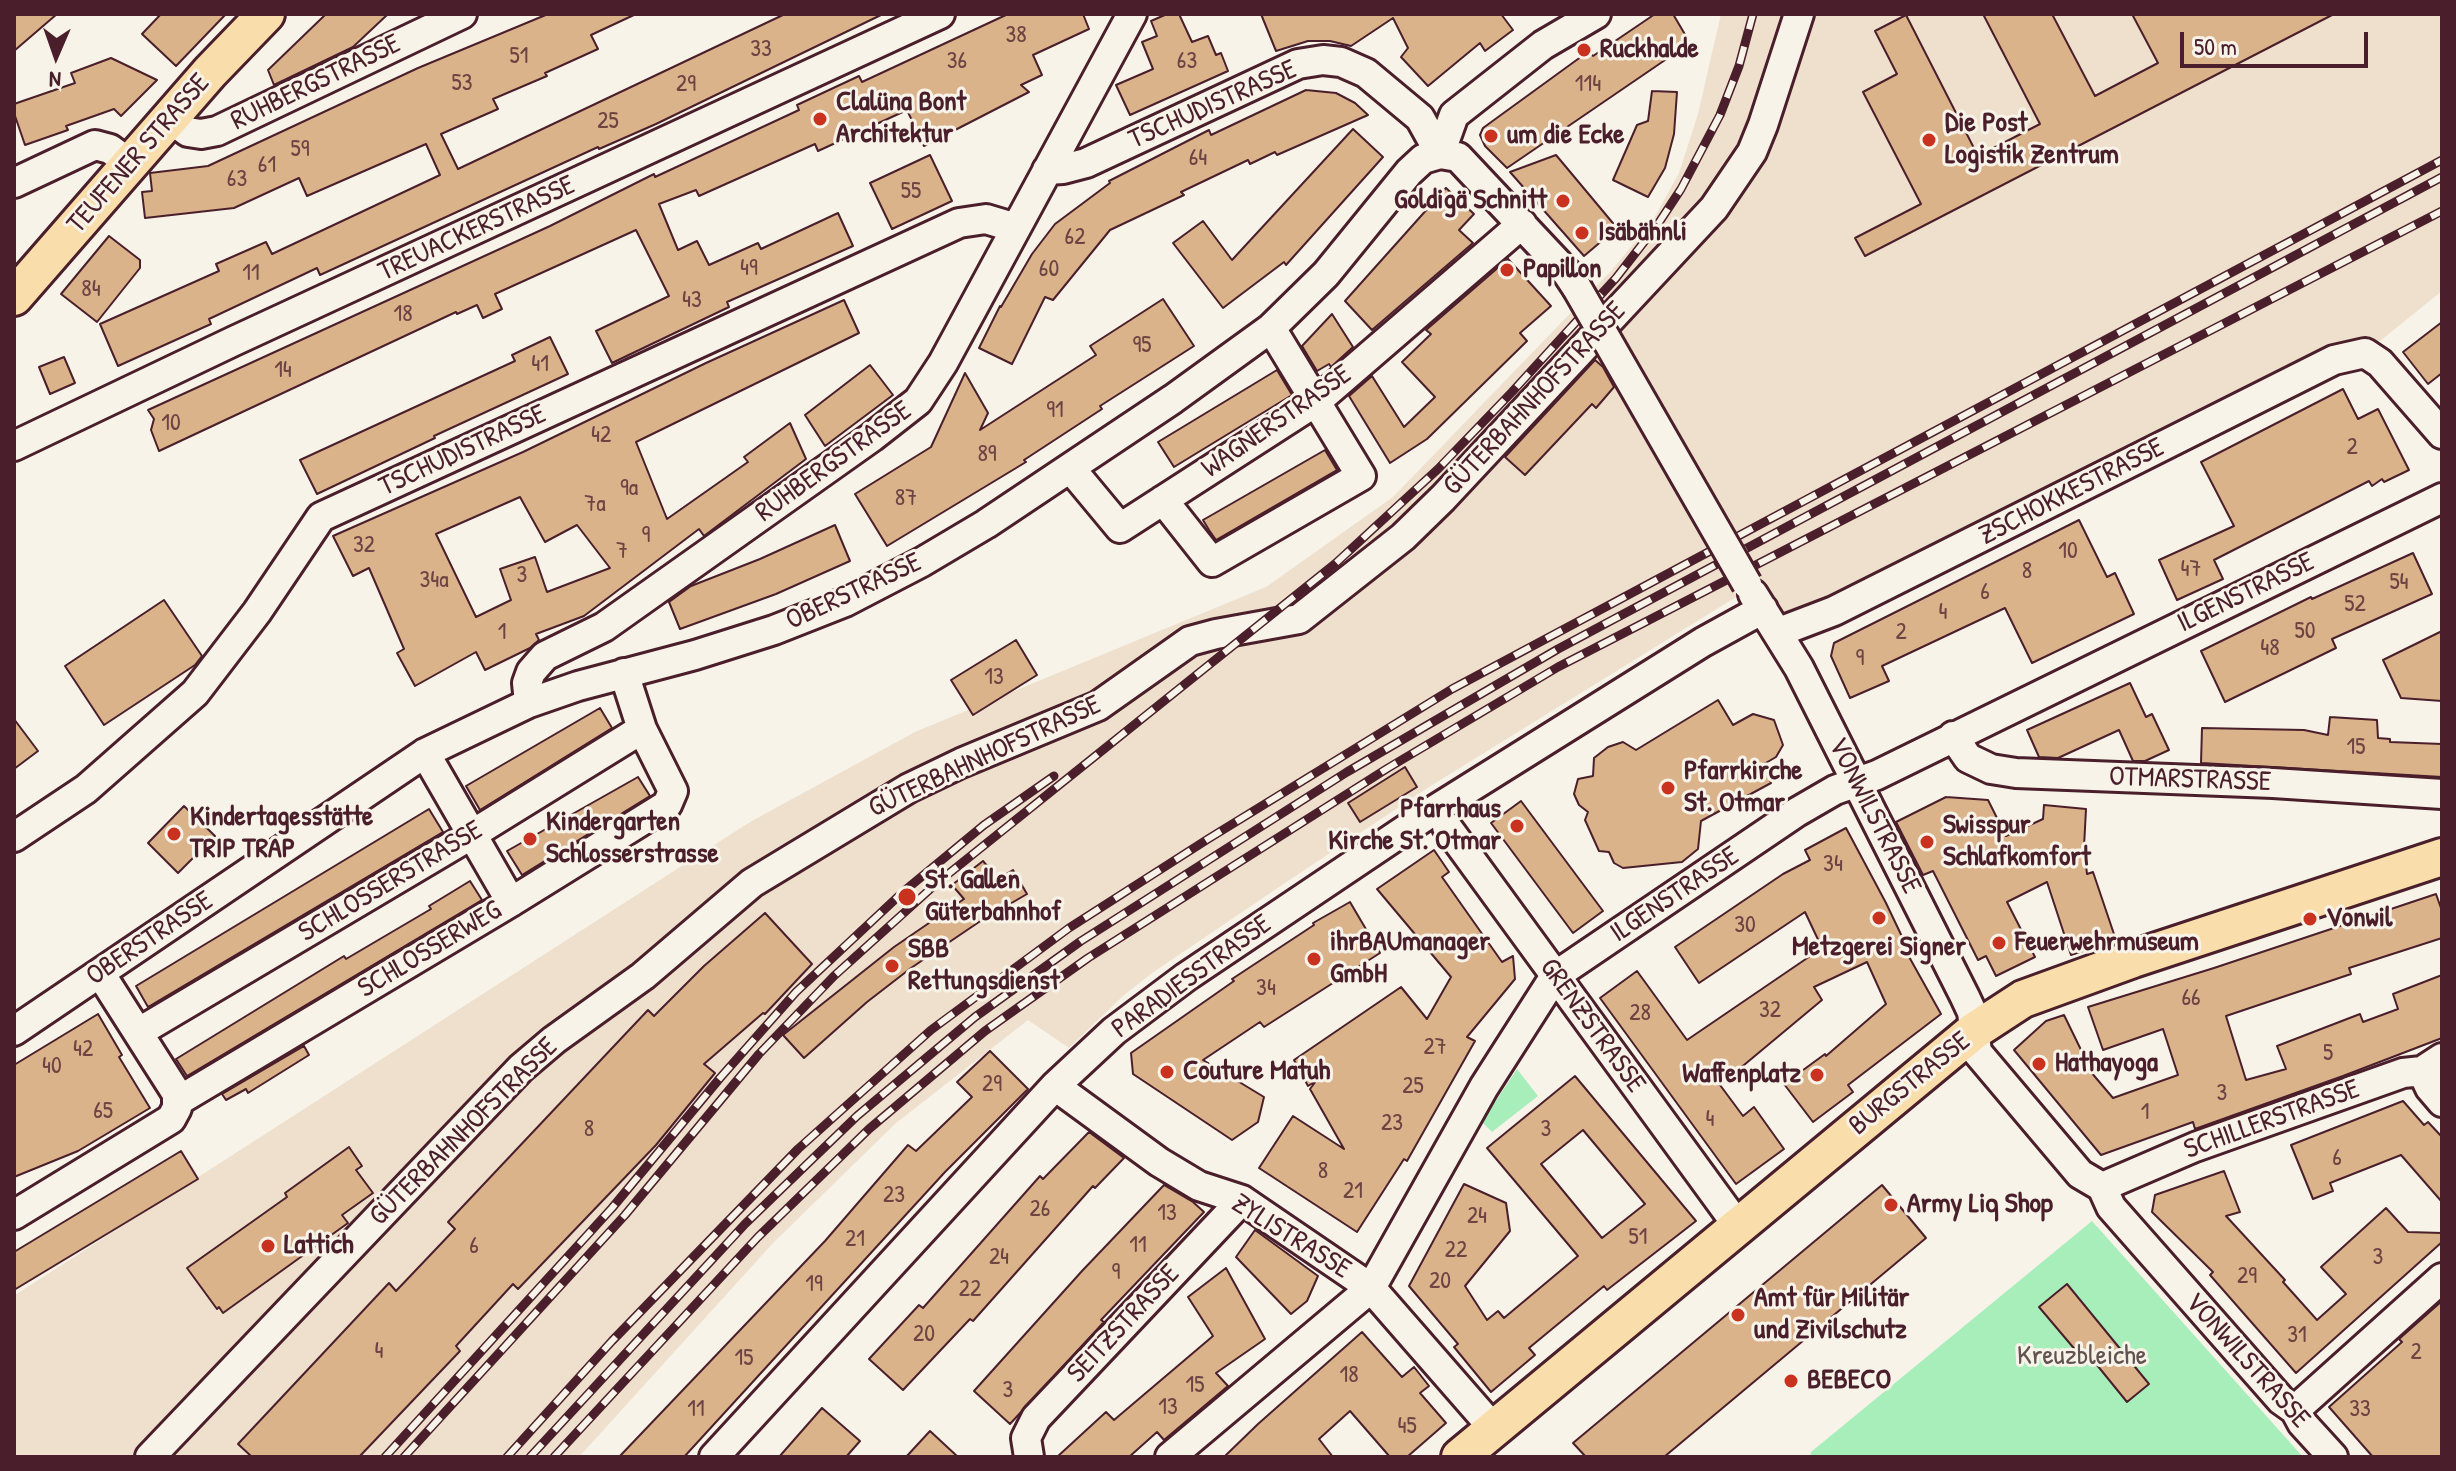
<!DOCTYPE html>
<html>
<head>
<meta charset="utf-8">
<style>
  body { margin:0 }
  #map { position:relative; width:2456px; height:1471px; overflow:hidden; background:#f7f3e8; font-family:"Patrick Hand",sans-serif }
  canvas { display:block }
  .frame { position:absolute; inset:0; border:16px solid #4a1f2b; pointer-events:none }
  .north { position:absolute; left:16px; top:16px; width:80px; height:80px; -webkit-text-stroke:6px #f7f3e8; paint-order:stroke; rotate:182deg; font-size:22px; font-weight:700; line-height:32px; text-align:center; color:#4a1f2b }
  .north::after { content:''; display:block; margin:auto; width:28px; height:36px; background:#4a1f2b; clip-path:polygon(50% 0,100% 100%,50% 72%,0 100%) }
  .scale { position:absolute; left:2180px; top:32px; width:188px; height:36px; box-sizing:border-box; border:4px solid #4a1f2b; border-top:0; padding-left:10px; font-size:24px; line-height:28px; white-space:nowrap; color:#4a1f2b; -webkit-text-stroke:6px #f7f3e8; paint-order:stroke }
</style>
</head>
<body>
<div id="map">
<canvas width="2456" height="1471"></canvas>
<div class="frame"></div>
<div class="north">N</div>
<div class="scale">50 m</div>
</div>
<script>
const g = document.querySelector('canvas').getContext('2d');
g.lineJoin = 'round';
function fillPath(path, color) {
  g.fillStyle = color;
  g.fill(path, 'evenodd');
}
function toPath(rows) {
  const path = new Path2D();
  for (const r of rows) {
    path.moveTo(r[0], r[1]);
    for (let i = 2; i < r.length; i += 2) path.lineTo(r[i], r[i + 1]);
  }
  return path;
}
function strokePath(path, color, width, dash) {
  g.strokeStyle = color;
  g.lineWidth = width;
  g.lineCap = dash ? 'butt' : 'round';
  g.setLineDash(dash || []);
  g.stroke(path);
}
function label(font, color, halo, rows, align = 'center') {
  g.font = font + ' "Patrick Hand",sans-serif';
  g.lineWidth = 6;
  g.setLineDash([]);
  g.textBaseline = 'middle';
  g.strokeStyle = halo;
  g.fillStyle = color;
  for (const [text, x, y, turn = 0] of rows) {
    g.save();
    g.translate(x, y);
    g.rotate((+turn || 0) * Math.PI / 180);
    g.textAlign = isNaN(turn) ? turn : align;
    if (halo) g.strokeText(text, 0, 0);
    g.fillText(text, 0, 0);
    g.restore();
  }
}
const built = toPath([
  [1721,14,2442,14,2442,291,2365,353,1793,627,1749,589,1429,787,1288,881,1152,973,1124,995,1069,1048,1028,1020,896,1123,773,1243,579,1457,14,1457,15,1295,750,822,915,732,1266,587,1393,497,1612,270,1653,220,1679,173,1698,114]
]);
const green = toPath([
  [1517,1069,1538,1096,1492,1132,1482,1122],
  [2092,1221,2303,1457,1810,1457,1811,1452]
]);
const building = toPath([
  [14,14,57,14,14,51,14,14],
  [161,14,226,14,176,66,142,34,161,14],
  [326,14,388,14,353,47,274,85,268,70,326,14],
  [548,14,636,14,591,35,598,49,545,73,547,76,493,99,498,109,441,134,458,169,785,14,883,14,656,124,599,149,598,147,320,275,317,268,209,319,211,324,118,366,100,324,219,271,216,264,266,242,272,254,440,175,426,144,307,196,299,178,234,208,145,218,142,192,152,191,150,173,208,166,418,68,548,14],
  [1008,14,1083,14,1089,29,1033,55,1042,75,1021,85,1029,92,924,146,907,110,818,151,815,144,699,196,696,190,659,204,678,250,697,241,709,265,758,243,761,249,838,213,853,246,727,302,729,307,612,363,596,331,669,296,636,230,495,294,502,309,483,318,477,305,457,314,456,312,159,451,151,430,154,419,148,410,550,226,654,174,655,177,799,110,797,105,859,76,862,82,1008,14],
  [1167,14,1179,14,1192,42,1208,36,1216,55,1221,53,1228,71,1130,115,1116,85,1153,69,1142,42,1157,36,1151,21,1167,14],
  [1261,14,1501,14,1513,30,1485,51,1480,43,1428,86,1401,57,1408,48,1393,18,1351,46,1330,41,1308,41,1276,51,1261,14],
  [1655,14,1673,14,1690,43,1507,168,1485,146,1480,135,1483,128,1589,51,1593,56,1655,14],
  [1983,14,2052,14,2095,96,2158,63,2132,14,2334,14,1865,256,1855,238,1921,204,1863,92,1897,74,1875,31,1906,15,1978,156,2040,124,1983,14],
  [111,58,157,80,121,116,114,109,66,126,68,130,25,145,14,113,14,104,75,83,71,73,111,58],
  [1306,90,1336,93,1355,103,1368,115,1277,155,1275,152,1250,164,1248,160,1181,192,1184,195,1110,230,1053,300,1045,297,1012,364,979,348,1000,306,1001,307,1032,254,1055,224,1110,183,1109,181,1209,130,1211,135,1306,90],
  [1652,91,1677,92,1674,134,1665,168,1648,197,1613,180,1637,125,1648,121,1652,91],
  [1353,129,1383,157,1286,265,1284,262,1223,308,1173,243,1203,221,1232,260,1353,129],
  [930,155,952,201,892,229,870,183,930,155],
  [1556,155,1617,228,1584,256,1510,172,1556,155],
  [1446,188,1474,214,1459,230,1473,243,1372,330,1345,301,1446,188],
  [109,236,140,260,140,268,97,322,61,294,109,236],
  [1508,259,1551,306,1520,333,1527,341,1427,439,1390,463,1349,396,1372,376,1404,427,1435,397,1402,362,1431,334,1426,330,1508,259],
  [1163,299,1194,346,1100,406,1102,409,1024,460,1026,462,887,546,855,494,931,447,965,373,988,413,980,430,1096,355,1090,346,1163,299],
  [844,300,859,333,636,442,667,519,748,462,744,457,790,423,806,459,704,536,699,529,584,616,536,634,539,640,530,648,485,670,476,652,415,686,397,653,404,649,369,568,353,576,333,536,523,452,706,363,844,300],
  [520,497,545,542,577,525,610,568,547,592,535,557,500,569,511,600,476,617,436,534,520,497],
  [1332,314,1353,347,1331,367,1329,364,1317,371,1302,346,1332,314],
  [2442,322,2442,373,2428,384,2403,352,2442,322],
  [550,337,568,374,434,436,435,438,317,494,300,460,515,361,512,355,550,337],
  [64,357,75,383,50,394,39,367,64,357],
  [1595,360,1603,367,1614,387,1596,408,1592,404,1525,475,1505,457,1595,360],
  [870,365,893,395,825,446,805,415,870,365],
  [1277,370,1292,395,1174,467,1158,442,1277,370],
  [2343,389,2358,419,2378,409,2409,470,2384,482,2382,479,2372,486,2369,481,2214,560,2223,579,2177,600,2159,560,2234,526,2201,462,2343,389],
  [1325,450,1337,470,1216,540,1209,530,1203,520,1325,450],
  [2079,520,2107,577,2115,573,2134,614,2032,663,2005,608,1882,666,1889,681,1850,698,1831,656,1834,643,2079,520],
  [835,525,850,561,776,594,680,629,669,602,691,586,760,559,835,525],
  [2413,553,2432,594,2332,639,2336,648,2225,702,2201,651,2311,597,2312,599,2413,553],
  [164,600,202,656,195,665,104,725,65,666,164,600],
  [2442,631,2442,701,2401,698,2383,660,2442,631],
  [1016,640,1037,675,973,715,951,680,1016,640],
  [2130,683,2146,717,2152,714,2169,750,2145,761,2133,761,2119,730,2058,758,2039,757,2027,730,2130,683],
  [1718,700,1733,725,1753,714,1774,720,1783,745,1776,757,1764,764,1771,783,1701,821,1698,849,1682,862,1623,868,1614,863,1609,852,1599,851,1585,820,1588,812,1579,805,1574,794,1578,779,1593,776,1594,758,1608,747,1623,742,1636,750,1718,700],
  [600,708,612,728,480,810,466,786,600,708],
  [2330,717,2377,720,2378,738,2390,739,2390,742,2442,744,2442,777,2201,763,2202,728,2304,730,2328,735,2330,717],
  [14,719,38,751,14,769,14,719],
  [1405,767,1417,787,1360,822,1348,803,1405,767],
  [638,777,650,796,522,875,507,851,638,777],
  [1946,797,1988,800,2006,836,2043,819,2044,805,2086,809,2084,847,2087,874,2093,872,2116,940,2071,955,2047,882,2007,902,2035,957,1996,976,1986,956,1978,960,1933,871,1923,875,1896,822,1946,797],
  [1521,801,1603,911,1573,933,1491,823,1521,801],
  [184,806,215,836,178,873,148,843,184,806],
  [429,809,443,832,148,1007,136,986,429,809],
  [1846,828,1886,903,1906,945,1903,946,1941,1014,1848,1085,1853,1092,1813,1122,1784,1084,1825,1054,1826,1056,1886,1004,1867,962,1814,987,1822,1000,1720,1085,1743,1116,1754,1107,1784,1149,1736,1184,1600,998,1637,971,1687,1040,1822,948,1805,912,1699,983,1675,947,1783,874,1810,860,1805,850,1846,828],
  [1434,850,1449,872,1442,877,1502,962,1513,956,1515,979,1467,1037,1475,1041,1407,1161,1404,1159,1357,1232,1259,1168,1293,1116,1344,1149,1310,1089,1316,1081,1308,1086,1294,1060,1401,987,1427,1019,1451,977,1377,889,1434,850],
  [983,861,998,879,1013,870,1027,894,979,922,911,968,867,1002,804,1058,783,1035,894,947,964,899,952,885,983,861],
  [470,881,482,900,187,1076,176,1059,344,956,346,959,431,909,429,906,470,881],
  [2436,894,2442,911,2442,938,2349,968,2351,974,2226,1016,2246,1080,2286,1069,2277,1046,2360,1014,2363,1022,2398,1009,2393,994,2442,975,2442,1038,2343,1076,2195,1129,2193,1122,2101,1155,2014,1050,2046,1021,2064,1015,2084,1056,2079,1058,2113,1098,2178,1075,2163,1029,2103,1050,2088,1007,2214,968,2436,894],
  [1350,902,1380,953,1264,1027,1260,1022,1203,1060,1264,1097,1258,1122,1232,1140,1133,1074,1131,1053,1234,981,1232,979,1314,925,1313,923,1350,902],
  [765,913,812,964,765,1014,763,1013,704,1064,715,1073,656,1145,518,1289,513,1284,456,1346,460,1351,359,1457,252,1457,238,1444,389,1283,396,1291,455,1229,448,1222,648,1010,654,1016,704,966,765,913],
  [98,1014,122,1055,119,1057,150,1108,78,1151,14,1177,14,1065,98,1014],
  [304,1046,309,1055,248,1093,246,1089,226,1100,222,1094,304,1046],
  [990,1051,1028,1089,945,1172,684,1457,619,1457,825,1241,908,1145,916,1151,972,1097,957,1082,990,1051],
  [1575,1076,1696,1221,1607,1290,1604,1286,1529,1348,1535,1355,1491,1392,1454,1347,1458,1344,1409,1286,1464,1184,1506,1203,1510,1231,1465,1286,1487,1320,1498,1311,1504,1318,1578,1256,1487,1148,1575,1076],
  [1583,1130,1645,1204,1602,1238,1541,1164,1583,1130],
  [2403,1101,2424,1125,2428,1122,2442,1137,2442,1202,2401,1155,2330,1183,2333,1191,2313,1199,2291,1145,2403,1101],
  [1089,1132,1124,1158,1095,1188,1093,1186,973,1321,970,1319,903,1390,869,1359,919,1305,923,1308,1040,1176,1043,1179,1089,1132],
  [349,1147,362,1166,356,1170,373,1193,342,1215,348,1223,223,1313,219,1307,217,1309,187,1268,287,1197,285,1193,349,1147],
  [181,1151,198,1179,14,1290,14,1252,181,1151],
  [2224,1171,2240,1212,2226,1216,2285,1280,2283,1282,2317,1320,2346,1294,2321,1267,2386,1208,2408,1232,2442,1233,2442,1242,2296,1373,2210,1275,2213,1272,2152,1212,2155,1195,2224,1171],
  [1164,1185,1193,1202,1204,1212,1101,1320,1104,1322,1010,1424,974,1391,1082,1271,1164,1185],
  [1882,1185,1926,1238,1664,1457,1586,1457,1573,1443,1882,1185],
  [1255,1230,1318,1276,1307,1301,1291,1314,1236,1257,1255,1230],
  [1226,1268,1265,1339,1216,1373,1228,1386,1164,1440,1157,1432,1129,1457,1057,1457,1106,1412,1114,1420,1213,1336,1188,1297,1226,1268],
  [2067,1284,2149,1384,2127,1402,2088,1354,2083,1359,2039,1307,2067,1284],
  [2442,1301,2442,1457,2373,1457,2329,1407,2402,1342,2399,1339,2442,1301],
  [1362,1332,1402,1377,1414,1367,1429,1386,1420,1393,1446,1423,1407,1457,1390,1457,1350,1411,1319,1439,1333,1457,1224,1457,1258,1424,1362,1332],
  [822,1408,860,1441,846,1457,779,1457,822,1408],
  [930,1431,958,1457,906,1457,930,1431]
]);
const minor = toPath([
  [170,118,188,132,201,134,217,131,462,14],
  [1440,154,1454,115,1543,45,1596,14],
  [1047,170,1063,169,1086,163,1298,64,1323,60,1341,62,1366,73,1420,118,1440,154],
  [14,183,95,145,110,149,129,163],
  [14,446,234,341,940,14],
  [1071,469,1120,528,1317,401,1522,224],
  [1163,500,1212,562,1361,476,1271,328],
  [1753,594,1799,668,1965,997,1972,1012,1977,1052,2080,1174,2102,1187,2111,1207,2281,1400,2295,1410,2302,1423,2333,1457],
  [1779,632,1834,611,2334,360,2365,353,2380,363,2442,434],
  [529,703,527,683,531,672,545,656,604,627,872,437,918,401,943,363,1132,14],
  [1953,736,1968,758,1991,769,2016,773,2273,783,2442,794],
  [425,753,511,902],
  [1447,827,1738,1226],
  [14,837,86,789,195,693,257,612,321,517,959,223,986,219,1016,228],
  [14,1031,425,753,529,703,578,686,695,655,774,630,845,602,922,562,986,524,1173,399,1271,328,1326,274,1409,172,1423,159,1440,154,1458,157,1567,273,1577,288],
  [139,1032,471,835,642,729],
  [2422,1071,2430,1088,2442,1102],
  [1055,1086,1159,1162,1199,1186,1242,1200,1371,1288,1494,1429],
  [178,1101,511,902,667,805,673,791,642,729,624,673],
  [2102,1187,2195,1147,2403,1073,2422,1071,2442,1058],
  [14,1215,171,1119,177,1108,177,1094,100,973],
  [2295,1410,2442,1278],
  [150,1457,521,1068,554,1040,643,976,752,883,909,788,961,763,1098,706,1190,641,1216,634,1299,619,1403,537,1443,498,1714,208,1752,152,1763,125,1799,14],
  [714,1457,1055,1086,1114,1031,1186,977,1436,809,1703,642,1763,609],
  [1029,1457,1026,1438,1036,1418,1242,1200],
  [1170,1457,1371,1288,1484,1087,1555,976,1797,812,1835,790,1877,775,2442,498]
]);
const major = toPath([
  [14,297,210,72,266,14],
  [1460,1457,1974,1031,2023,999,2133,959,2442,857]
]);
const rail = toPath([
  [385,1457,612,1208,720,1078,796,992,903,892,984,825,1054,776],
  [404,1457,625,1215,759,1054,834,976,937,883,1336,563,1438,469,1512,392,1616,278,1658,224,1681,189,1720,115,1739,66,1753,14],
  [507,1457,612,1341,798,1149,931,1030,1069,928,1208,839,1452,689,2442,160],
  [530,1457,745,1224,857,1116,975,1017,1081,941,1347,772,1558,649,2442,177],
  [554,1457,758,1237,869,1129,985,1031,1088,958,1388,768,1558,667,2442,211]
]);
const minorBridge = toPath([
  [1577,288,1747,584]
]);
const markers = [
  [1584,50,8,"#c8321e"],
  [820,119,8,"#c8321e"],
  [1491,136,8,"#c8321e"],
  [1929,140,8,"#c8321e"],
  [1563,201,8,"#c8321e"],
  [1582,233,8,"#c8321e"],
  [1507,270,8,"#c8321e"],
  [1668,788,8,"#c8321e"],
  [1517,826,8,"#c8321e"],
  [174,834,8,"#c8321e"],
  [530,839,8,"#c8321e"],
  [1927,842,8,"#c8321e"],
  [907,897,10,"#c8321e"],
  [1879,918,8,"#c8321e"],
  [2310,919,8,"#c8321e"],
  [1999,943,8,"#c8321e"],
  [1314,959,8,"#c8321e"],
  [892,966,8,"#c8321e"],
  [2039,1064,8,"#c8321e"],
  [1167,1072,8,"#c8321e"],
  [1817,1075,8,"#c8321e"],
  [1891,1205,8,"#c8321e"],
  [268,1246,8,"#c8321e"],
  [1738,1315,8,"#c8321e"],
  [1791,1381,8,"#c8321e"]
];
const numberNames = [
  ["38",1016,36],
  ["33",761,50],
  ["51",519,57],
  ["36",957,62],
  ["63",1187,62],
  ["53",462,84],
  ["29",686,85],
  ["114",1588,85],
  ["25",608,122],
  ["59",300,150],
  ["64",1198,159],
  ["61",267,166],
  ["63",237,180],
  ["55",911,192],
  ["62",1075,238],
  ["49",749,269],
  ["60",1049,270],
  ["11",251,274],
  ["84",91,290],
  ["43",692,301],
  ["18",403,315],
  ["95",1142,346],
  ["41",540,365],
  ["14",283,371],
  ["91",1055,411],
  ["10",171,424],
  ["42",601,436],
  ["2",2352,448],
  ["89",987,455],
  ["9a",629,489],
  ["87",906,499],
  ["7a",595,505],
  ["9",646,536],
  ["32",364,546],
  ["7",622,552],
  ["10",2068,552],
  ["47",2191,570],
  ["8",2027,572],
  ["3",522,576],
  ["34a",434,581],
  ["54",2399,583],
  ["6",1985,593],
  ["52",2355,605],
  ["4",1943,613],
  ["50",2305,632],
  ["1",502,633],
  ["2",1901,633],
  ["48",2270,649],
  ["9",1860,659],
  ["13",994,678],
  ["15",2356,748],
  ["34",1833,865],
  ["30",1745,926],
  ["34",1266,989],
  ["66",2191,999],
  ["32",1770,1011],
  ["28",1640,1014],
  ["27",1435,1048],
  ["42",83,1050],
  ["5",2328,1054],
  ["40",52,1067],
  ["29",992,1085],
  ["25",1413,1087],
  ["3",2222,1094],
  ["65",103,1112],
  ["1",2145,1113],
  ["4",1710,1120],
  ["23",1392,1124],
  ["8",589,1130],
  ["3",1546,1130],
  ["6",2337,1159],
  ["8",1323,1172],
  ["21",1353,1192],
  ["23",894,1196],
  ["26",1040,1210],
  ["13",1167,1214],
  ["24",1477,1217],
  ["51",1638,1238],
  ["21",855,1240],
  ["11",1138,1246],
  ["6",474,1247],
  ["22",1456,1251],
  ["24",999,1258],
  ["3",2378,1258],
  ["9",1116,1273],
  ["29",2247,1277],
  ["20",1440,1282],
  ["19",814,1285],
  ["22",970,1290],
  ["20",924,1335],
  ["31",2297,1336],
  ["4",379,1352],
  ["2",2416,1353],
  ["15",744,1359],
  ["18",1349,1376],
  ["15",1195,1386],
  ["3",1008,1391],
  ["13",1168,1408],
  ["11",696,1410],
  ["33",2360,1410],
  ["45",1407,1427]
];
const poiNames = [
  ["Ruckhalde",1600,50],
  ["Clalüna Bont",836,103],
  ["Architektur",836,135],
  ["Die Post",1945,124],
  ["Logistik Zentrum",1945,156],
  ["um die Ecke",1507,136],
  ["Goldigä Schnitt",1547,201,"right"],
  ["Isäbähnli",1598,233],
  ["Papillon",1523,270],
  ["Pfarrkirche",1684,772],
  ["St. Otmar",1684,804],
  ["Pfarrhaus",1501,810,"right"],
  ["Kirche St. Otmar",1501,842,"right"],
  ["Kindertagesstätte",190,818],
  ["TRIP TRAP",190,850],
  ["Kindergarten",546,823],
  ["Schlosserstrasse",546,855],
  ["Swisspur",1943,826],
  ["Schlafkomfort",1943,858],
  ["St. Gallen",925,881],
  ["Güterbahnhof",925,913],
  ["Vonwil",2326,919],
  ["ihrBAUmanager",1330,943],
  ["GmbH",1330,975],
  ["Feuerwehrmuseum",2015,943],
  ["Metzgerei Signer",1879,948,"center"],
  ["SBB",908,950],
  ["Rettungsdienst",908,982],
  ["Hathayoga",2055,1064],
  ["Couture Matuh",1183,1072],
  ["Waffenplatz",1801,1075,"right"],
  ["Army Liq Shop",1907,1205],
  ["Lattich",284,1246],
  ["Amt für Militär",1754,1299],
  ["und Zivilschutz",1754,1331],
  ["BEBECO",1807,1381]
];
const streetNames = [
  ["RUHBERGSTRASSE",316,83,-26],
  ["TSCHUDISTRASSE",1213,105,-24],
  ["TEUFENER STRASSE",139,154,-49],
  ["TREUACKERSTRASSE",477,229,-25],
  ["GÜTERBAHNHOFSTRASSE",1535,399,-47],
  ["WAGNERSTRASSE",1277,422,-35],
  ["TSCHUDISTRASSE",463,451,-25],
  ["RUHBERGSTRASSE",834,462,-36],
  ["ZSCHOKKESTRASSE",2072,492,-27],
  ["OBERSTRASSE",854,592,-25],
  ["ILGENSTRASSE",2246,593,-26],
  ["GÜTERBAHNHOFSTRASSE",985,757,-25],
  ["OTMARSTRASSE",2190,780,2],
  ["VONWILSTRASSE",1874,816,63],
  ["SCHLOSSERSTRASSE",391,882,-31],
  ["ILGENSTRASSE",1675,895,-34],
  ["OBERSTRASSE",150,939,-34],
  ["SCHLOSSERWEG",430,950,-31],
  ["PARADIESSTRASSE",1192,977,-36],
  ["GRENZSTRASSE",1592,1026,54],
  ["BURGSTRASSE",1910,1084,-39],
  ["SCHILLERSTRASSE",2272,1120,-20],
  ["GÜTERBAHNHOFSTRASSE",464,1132,-45],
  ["ZYLISTRASSE",1291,1237,32],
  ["SEITZSTRASSE",1124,1324,-47],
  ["VONWILSTRASSE",2247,1361,48]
];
const parkNames = [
  ["Kreuzbleiche",2082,1357]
];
fillPath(built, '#eee0cc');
fillPath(green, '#a7eebb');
fillPath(building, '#dab38b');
strokePath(building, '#4a1f2b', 2);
strokePath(minor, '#4a1f2b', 34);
strokePath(major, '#4a1f2b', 42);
strokePath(minor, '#f7f3e8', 28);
strokePath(major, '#f9deab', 36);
strokePath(rail, '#4a1f2b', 9);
strokePath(rail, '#f7f3e8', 6, [18]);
strokePath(minorBridge, '#4a1f2b', 34, []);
strokePath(minorBridge, '#f7f3e8', 28);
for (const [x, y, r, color] of markers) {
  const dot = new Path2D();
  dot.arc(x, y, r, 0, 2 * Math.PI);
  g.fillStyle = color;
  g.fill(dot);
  strokePath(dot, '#f7f3e8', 3);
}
label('24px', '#6e4443', null, numberNames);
label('bold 28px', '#4a1f2b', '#f7f3e8', poiNames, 'left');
label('28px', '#4a1f2b', '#f7f3e8', streetNames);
label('28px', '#61534f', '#f7f3e8', parkNames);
</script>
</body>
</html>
